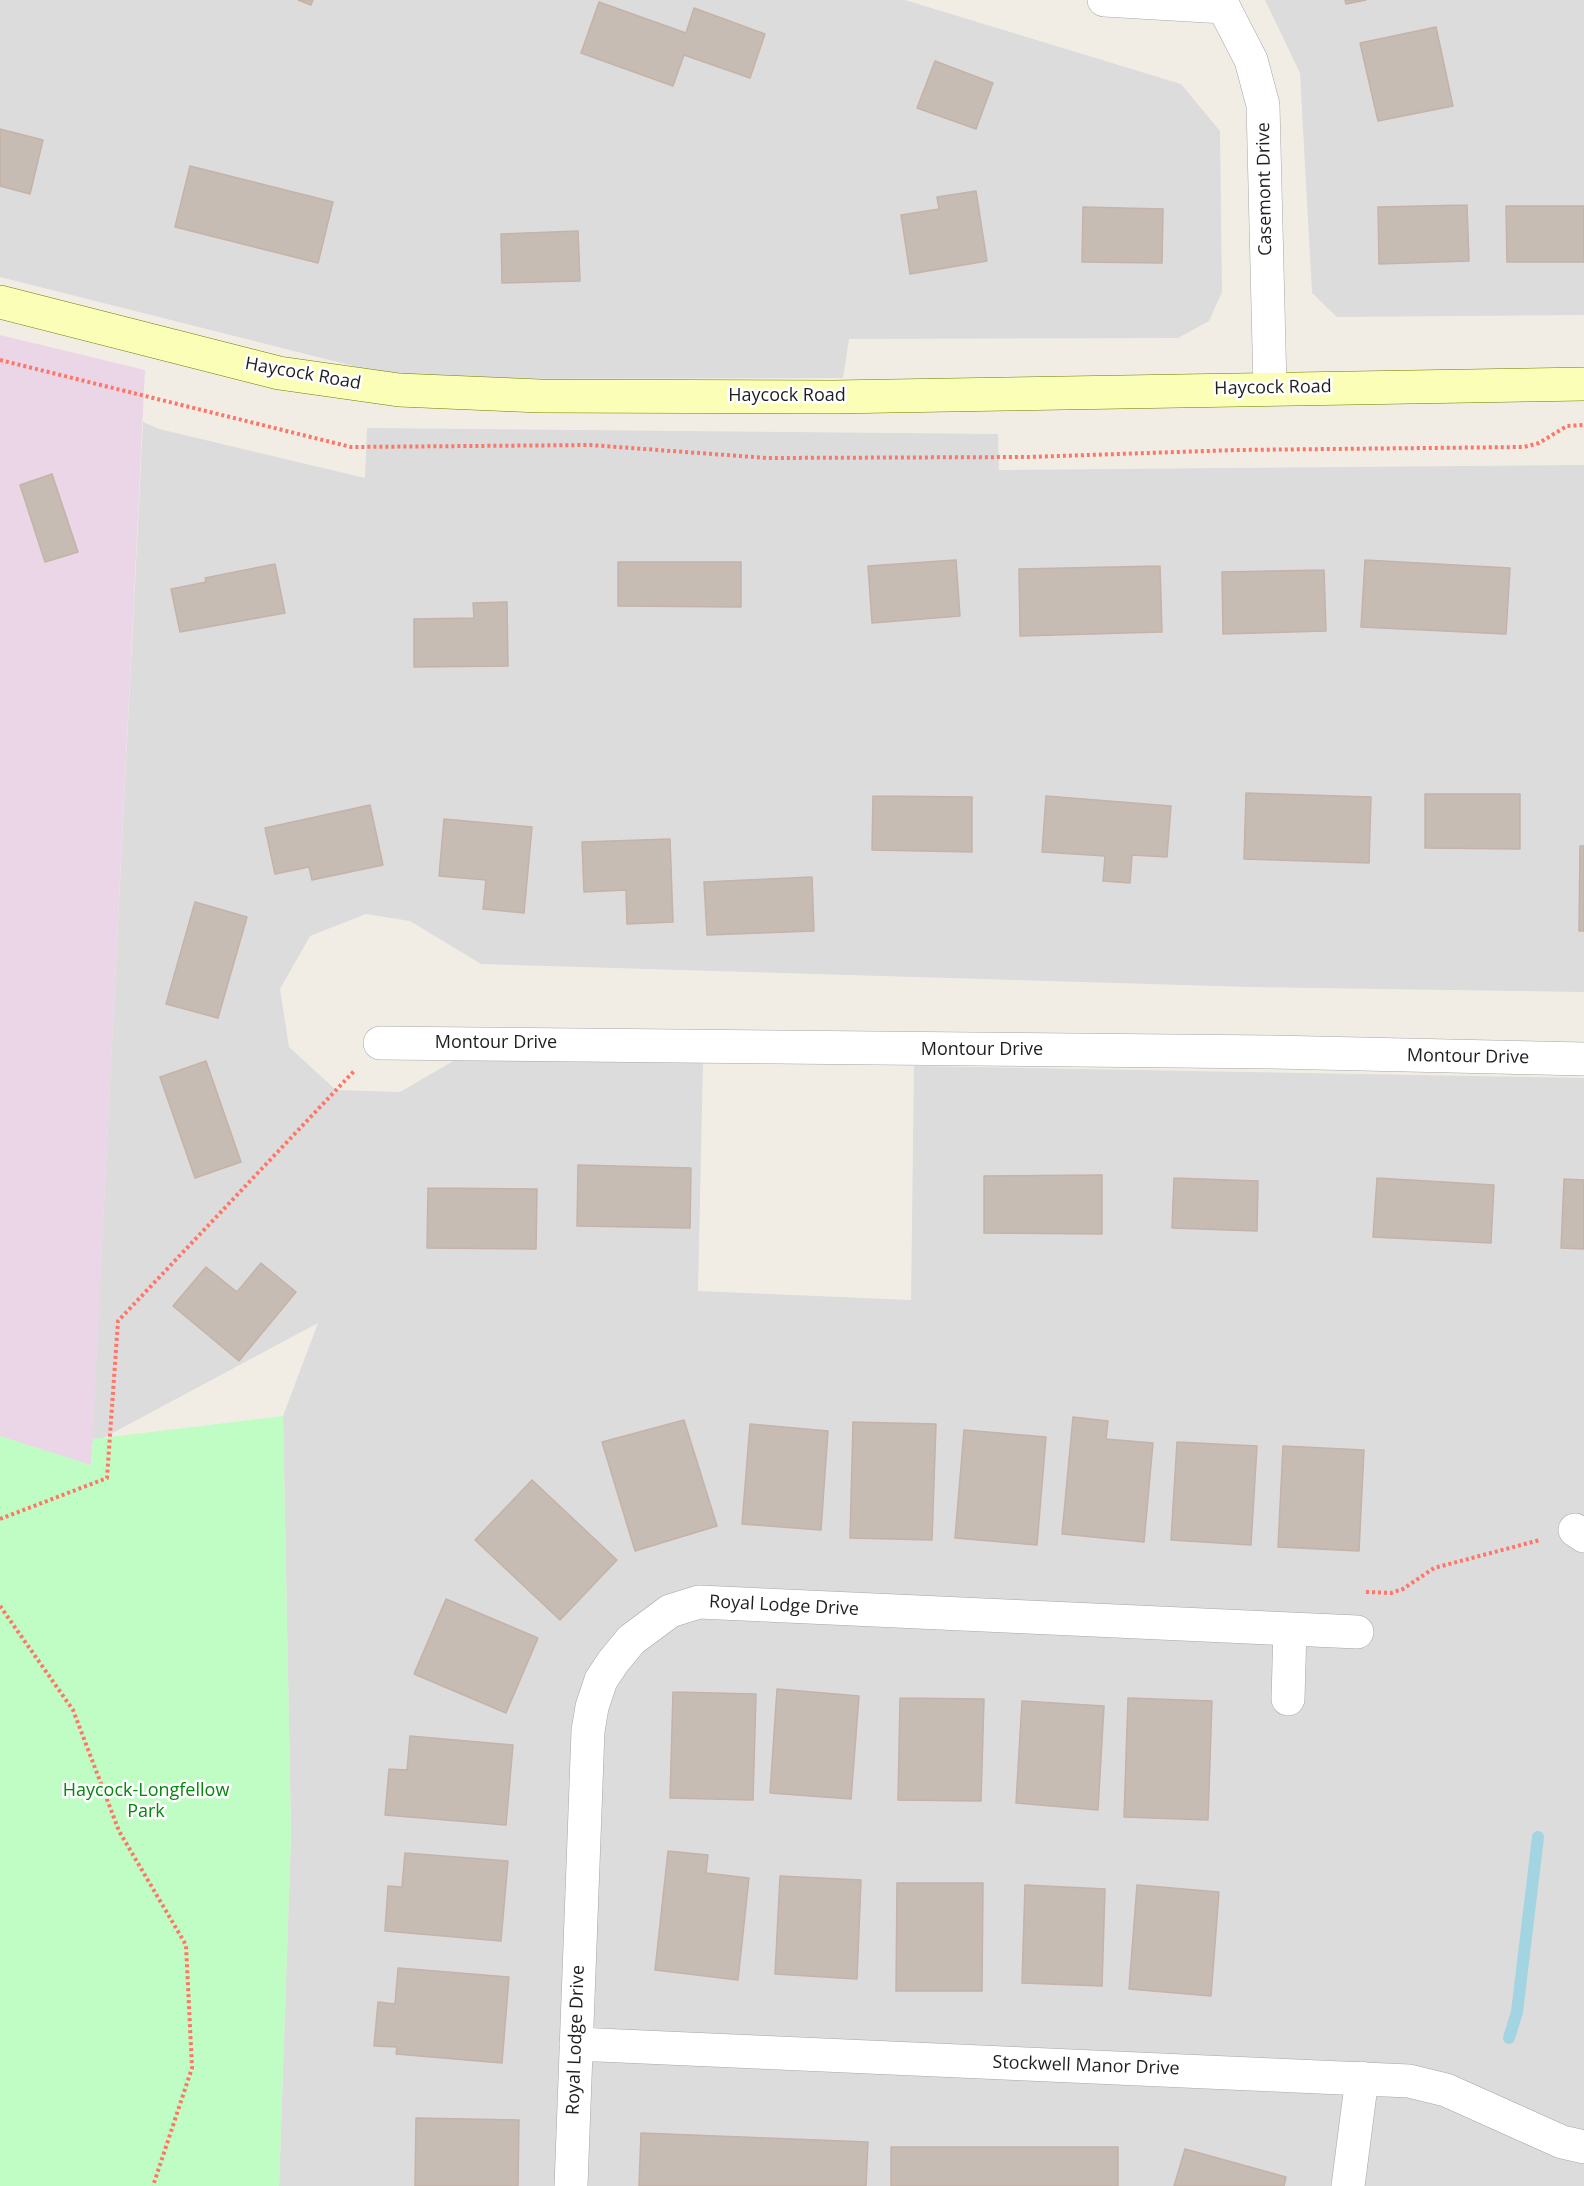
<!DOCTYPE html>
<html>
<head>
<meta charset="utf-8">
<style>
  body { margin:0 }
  canvas { display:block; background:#f1ede5 }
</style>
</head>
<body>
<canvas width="1584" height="2186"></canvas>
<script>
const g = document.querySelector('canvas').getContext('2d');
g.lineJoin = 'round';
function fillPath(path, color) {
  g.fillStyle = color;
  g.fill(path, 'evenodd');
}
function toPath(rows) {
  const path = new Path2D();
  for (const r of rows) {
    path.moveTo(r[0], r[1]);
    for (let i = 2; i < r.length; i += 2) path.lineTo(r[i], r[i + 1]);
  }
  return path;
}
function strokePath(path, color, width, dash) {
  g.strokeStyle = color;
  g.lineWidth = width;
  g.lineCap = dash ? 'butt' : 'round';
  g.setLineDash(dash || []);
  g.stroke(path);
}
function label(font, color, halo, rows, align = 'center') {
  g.font = font + ' "Open Sans",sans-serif';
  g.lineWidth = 5;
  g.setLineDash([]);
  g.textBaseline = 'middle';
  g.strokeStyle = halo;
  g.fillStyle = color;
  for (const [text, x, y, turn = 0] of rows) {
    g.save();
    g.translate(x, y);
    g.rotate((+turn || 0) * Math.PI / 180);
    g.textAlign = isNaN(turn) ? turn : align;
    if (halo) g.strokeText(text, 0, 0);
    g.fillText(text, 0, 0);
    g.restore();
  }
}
const residential = toPath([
  [0,0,905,0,1181,84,1220,131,1222,292,1209,321,1178,338,849,339,843,378,405,379,0,277],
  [1265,0,1584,0,1584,315,1337,317,1312,293,1300,73],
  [143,422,159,429,365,478,367,428,998,434,999,470,1584,465,1584,992,1250,987,481,964,410,921,366,914,310,936,280,989,289,1047,336,1090,400,1092,467,1053,703,1061,698,1291,911,1300,914,1066,1584,1078,1584,2186,279,2186,291,1834,283,1416,318,1323,92,1444]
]);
const industrial = toPath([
  [0,335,145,370,91,1470,0,1446]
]);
const park = toPath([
  [283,1416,291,1834,279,2186,0,2186,0,1436,91,1465,93,1439]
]);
const stream = toPath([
  [1509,2038,1517,2012,1538,1837]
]);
const building = toPath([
  [298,0,313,0,311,5,298,0],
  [1345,0,1366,0,1346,4,1345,0],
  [599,2,686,33,694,8,765,34,750,78,684,55,673,86,581,53,599,2],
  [1436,27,1453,106,1378,121,1360,43,1436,27],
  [935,61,993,83,976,129,917,108,935,61],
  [0,129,43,140,30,194,0,186,0,129],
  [190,166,333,202,318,263,175,227,190,166],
  [976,191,987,261,910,274,901,215,939,209,937,197,976,191],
  [1467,205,1469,261,1379,264,1378,207,1467,205],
  [1506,206,1584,206,1584,262,1507,262,1506,206],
  [1083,207,1163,209,1162,263,1082,262,1083,207],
  [578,231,580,281,502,283,501,234,578,231],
  [52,474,78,552,45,562,20,485,52,474],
  [956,560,960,616,872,623,868,566,956,560],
  [1365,560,1510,568,1506,634,1361,627,1365,560],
  [618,562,741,562,741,607,618,606,618,562],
  [275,564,285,613,180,632,171,589,206,582,205,578,275,564],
  [1160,566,1162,632,1020,636,1019,569,1160,566],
  [1324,570,1326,631,1223,634,1222,572,1324,570],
  [507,602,508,666,414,667,414,619,474,618,473,603,507,602],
  [1246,793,1371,797,1369,863,1244,859,1246,793],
  [1425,794,1520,794,1520,849,1425,848,1425,794],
  [873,796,972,797,972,852,872,850,873,796],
  [1046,796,1171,806,1167,857,1132,855,1130,883,1103,881,1105,856,1042,852,1046,796],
  [370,805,383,865,312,880,309,867,275,874,265,828,370,805],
  [444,819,532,827,524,913,483,909,486,880,439,876,444,819],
  [670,839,673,922,627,924,626,890,584,892,582,842,670,839],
  [1580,846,1584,846,1584,931,1579,931,1580,846],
  [812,877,814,931,707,935,704,882,812,877],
  [195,902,247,917,218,1018,166,1004,195,902],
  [206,1061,241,1162,195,1178,160,1077,206,1061],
  [578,1165,691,1168,690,1228,577,1226,578,1165],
  [1102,1175,1102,1234,984,1233,984,1176,1102,1175],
  [1174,1178,1258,1181,1257,1231,1172,1228,1174,1178],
  [1377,1178,1494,1185,1491,1243,1373,1237,1377,1178],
  [1564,1179,1584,1180,1584,1249,1561,1248,1564,1179],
  [428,1188,537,1189,536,1249,427,1248,428,1188],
  [261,1263,296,1292,239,1361,173,1306,206,1267,237,1292,261,1263],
  [1073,1417,1108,1421,1106,1439,1153,1443,1144,1542,1062,1534,1073,1417],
  [684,1420,717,1526,635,1551,602,1442,684,1420],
  [853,1422,936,1424,932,1540,850,1538,853,1422],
  [750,1424,828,1431,821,1530,742,1524,750,1424],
  [964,1430,1046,1437,1037,1545,955,1538,964,1430],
  [1177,1442,1257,1446,1251,1545,1171,1540,1177,1442],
  [1283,1446,1364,1450,1359,1551,1278,1547,1283,1446],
  [532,1480,617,1560,560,1620,475,1540,532,1480],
  [446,1599,538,1638,506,1713,414,1674,446,1599],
  [777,1689,859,1696,851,1799,770,1793,777,1689],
  [673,1692,756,1694,753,1800,670,1798,673,1692],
  [900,1698,984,1699,981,1801,898,1800,900,1698],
  [1128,1698,1212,1701,1208,1820,1124,1817,1128,1698],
  [1022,1701,1104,1706,1098,1810,1016,1803,1022,1701],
  [410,1736,513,1745,506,1825,385,1815,389,1769,407,1770,410,1736],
  [668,1851,708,1855,706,1873,749,1878,738,1980,655,1970,668,1851],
  [405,1853,508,1861,501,1941,385,1931,388,1886,402,1887,405,1853],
  [780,1876,861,1880,857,1979,775,1974,780,1876],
  [897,1883,983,1883,982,1991,896,1991,897,1883],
  [1025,1885,1105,1889,1102,1986,1022,1983,1025,1885],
  [1137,1885,1219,1892,1211,1996,1129,1989,1137,1885],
  [398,1968,509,1977,502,2063,396,2054,397,2047,374,2046,378,2002,395,2004,398,1968],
  [416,2118,519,2120,518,2186,415,2186,416,2118],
  [641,2133,868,2142,866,2186,639,2186,641,2133],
  [891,2147,1118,2147,1118,2186,891,2186,891,2147],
  [1185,2149,1286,2177,1284,2186,1174,2186,1185,2149]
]);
const path = toPath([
  [0,360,351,447,590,445,767,458,1029,457,1236,450,1524,447,1539,443,1567,426,1584,425],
  [0,1519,107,1478,118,1321,355,1070],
  [1366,1592,1391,1593,1403,1589,1434,1568,1540,1540],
  [0,1606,73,1710,119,1831,186,1945,192,2068,153,2186]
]);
const minor = toPath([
  [1104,0,1224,7],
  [1220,0,1251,60,1263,105,1270,388],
  [380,1043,1272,1052,1584,1059],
  [1575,1530,1584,1536],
  [1288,1699,1290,1629],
  [576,2044,1409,2081,1446,2090,1562,2142,1584,2147],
  [571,2186,588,1731,592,1707,601,1680,613,1662,631,1640,670,1611,699,1602,1357,1632],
  [1348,2186,1362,2078]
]);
const secondary = toPath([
  [0,302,279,373,399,390,540,396,834,397,1584,384]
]);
const streetNames = [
  ["Casemont Drive",1265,189,-91],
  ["Haycock Road",303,374,10],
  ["Haycock Road",1273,388,-1],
  ["Haycock Road",787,396],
  ["Montour Drive",496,1043],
  ["Montour Drive",982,1050],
  ["Montour Drive",1468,1057,1],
  ["Royal Lodge Drive",784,1606,3],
  ["Royal Lodge Drive",576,2040,-88],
  ["Stockwell Manor Drive",1086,2066,2]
];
const parkNames = [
  ["Haycock-Longfellow",146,1791],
  ["Park",146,1812]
];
fillPath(residential, '#dddcdc');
fillPath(industrial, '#ead6e7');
fillPath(park, '#c0fdc4');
strokePath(stream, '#a3d4e1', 12);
fillPath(building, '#c6bcb4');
strokePath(building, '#c4b3a6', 1.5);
strokePath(minor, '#a6a6a6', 34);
strokePath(secondary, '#717d00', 34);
strokePath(path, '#ff7668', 4, [3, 3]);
strokePath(minor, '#fff', 33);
strokePath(secondary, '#fbfeb6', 33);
label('18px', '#1f1f1f', '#fff', streetNames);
label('18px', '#04870d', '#fff', parkNames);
</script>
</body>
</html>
